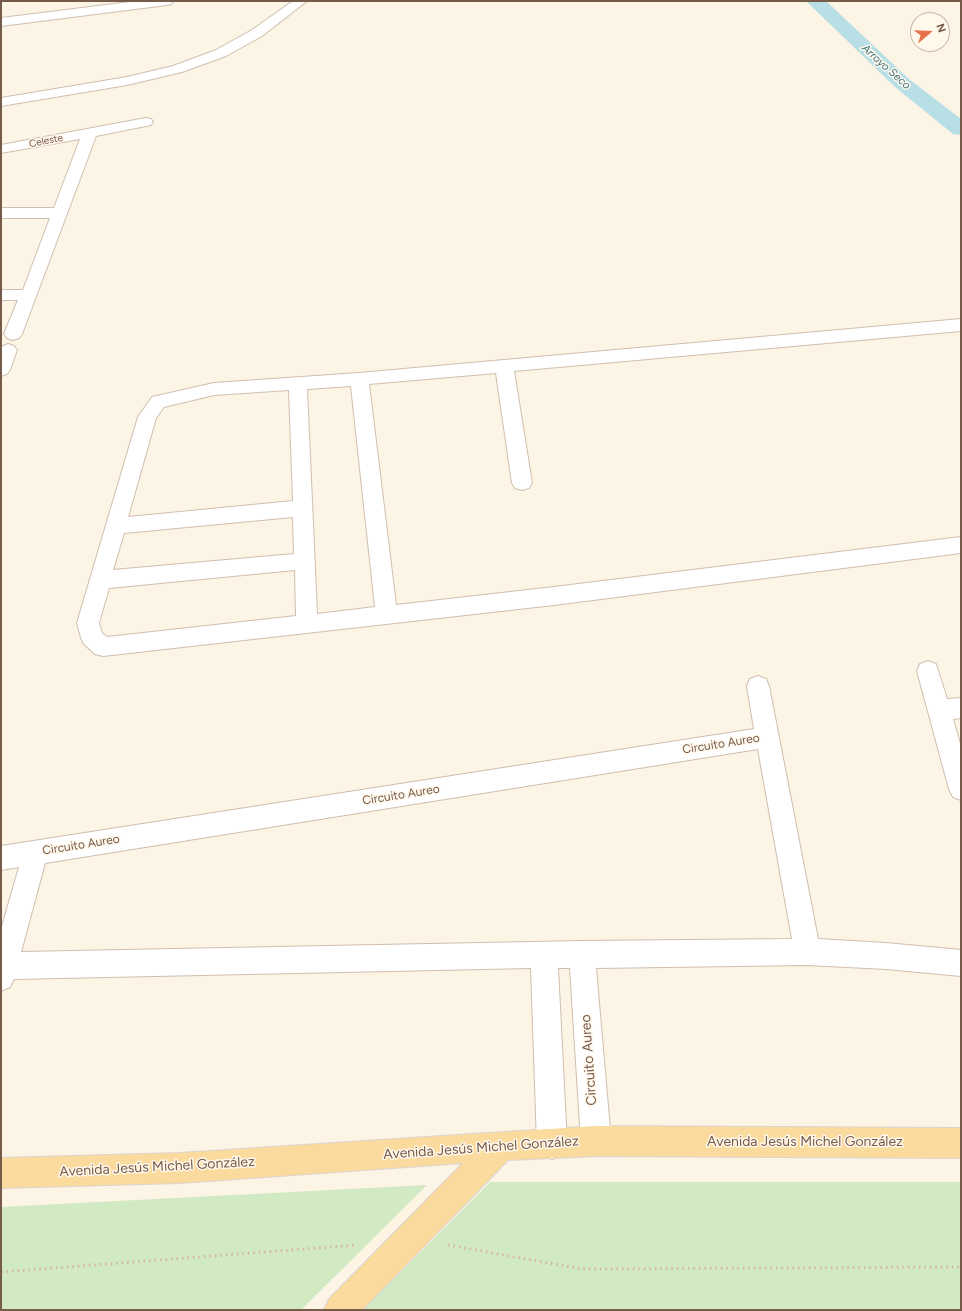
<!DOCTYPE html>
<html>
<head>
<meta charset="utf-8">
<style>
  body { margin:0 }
  #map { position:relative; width:962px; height:1311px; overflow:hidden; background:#fcf4e5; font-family:Figtree,sans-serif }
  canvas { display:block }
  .frame { position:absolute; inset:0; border:2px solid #765a4a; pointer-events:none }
  .north { position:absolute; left:910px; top:12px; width:40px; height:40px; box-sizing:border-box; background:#fff8eb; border:1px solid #c8b9ab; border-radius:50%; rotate:71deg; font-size:11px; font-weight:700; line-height:16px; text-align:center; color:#765a4a }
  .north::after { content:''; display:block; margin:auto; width:14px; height:18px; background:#e76f49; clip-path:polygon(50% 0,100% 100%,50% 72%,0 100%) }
</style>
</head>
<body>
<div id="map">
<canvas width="962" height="1311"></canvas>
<div class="frame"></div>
<div class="north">N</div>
</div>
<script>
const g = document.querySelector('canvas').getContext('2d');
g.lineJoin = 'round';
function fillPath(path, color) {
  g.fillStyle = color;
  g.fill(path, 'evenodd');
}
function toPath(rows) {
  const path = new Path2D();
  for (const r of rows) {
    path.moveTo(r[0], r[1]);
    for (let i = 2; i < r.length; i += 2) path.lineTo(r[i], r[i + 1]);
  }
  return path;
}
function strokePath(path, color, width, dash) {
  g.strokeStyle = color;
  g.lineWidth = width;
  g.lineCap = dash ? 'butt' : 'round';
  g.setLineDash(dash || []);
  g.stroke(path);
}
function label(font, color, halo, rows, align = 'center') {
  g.font = font + ' Figtree,sans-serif';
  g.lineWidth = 3;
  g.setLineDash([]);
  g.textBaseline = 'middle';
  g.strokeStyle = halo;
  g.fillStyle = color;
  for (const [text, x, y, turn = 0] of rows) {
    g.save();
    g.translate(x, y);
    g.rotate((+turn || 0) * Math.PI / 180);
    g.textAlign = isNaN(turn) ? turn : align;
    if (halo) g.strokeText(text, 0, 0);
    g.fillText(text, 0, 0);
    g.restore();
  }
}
const green = toPath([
  [490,1182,961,1182,961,1310,363,1310],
  [427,1185,301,1310,1,1310,1,1207]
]);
const canal = toPath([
  [806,1,826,1,909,79,961,119,961,135,953,134,895,87,806,1]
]);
const path = toPath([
  [448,1245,582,1269,961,1267],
  [1,1272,357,1245]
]);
const minor = toPath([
  [138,1,173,1,171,4,167,5,1,26,1,18,138,1],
  [293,1,307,1,262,36,226,56,182,72,127,85,1,106,1,98,127,77,173,66,216,50,252,30,293,1],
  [146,118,151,119,153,122,151,125,96,136,22,334,19,338,13,340,7,338,4,334,18,300,1,300,1,290,23,290,50,218,1,218,1,208,54,208,80,139,1,153,1,145,146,118],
  [961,319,961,331,514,371,532,483,529,488,522,490,515,488,512,483,496,373,369,384,396,605,554,587,961,537,961,553,554,605,103,656,95,654,84,644,81,638,77,623,138,417,152,397,214,383,359,373,961,319],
  [351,386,375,607,317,614,307,389,351,386],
  [289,390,293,501,128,517,156,418,164,407,214,395,289,390],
  [293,517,294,554,113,570,124,533,293,517],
  [295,570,296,616,107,637,102,633,99,623,109,588,295,570],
  [8,344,14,346,17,350,10,370,7,374,1,376,1,347,8,344],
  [928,661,936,664,947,699,961,698,961,718,953,719,961,747,961,800,953,797,949,789,917,671,920,664,928,661],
  [758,676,766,679,769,686,818,939,886,943,961,950,961,976,886,969,807,965,596,968,611,1141,606,1151,596,1156,586,1151,581,1141,570,968,558,968,567,1144,562,1154,552,1159,542,1154,537,1144,531,968,14,979,10,987,1,991,1,930,19,867,1,870,1,846,754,729,747,686,750,679,758,676],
  [758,749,792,939,582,941,21,952,45,863,758,749]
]);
const major = toPath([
  [596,1126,961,1128,961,1158,596,1156,508,1160,362,1310,324,1310,329,1299,463,1163,180,1183,1,1188,1,1158,180,1153,596,1126]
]);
const farStreetnames = [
  ["Celeste",46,141,-11]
];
const farWaternames = [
  ["Arroyo Seco",886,67,42]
];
const streetNames = [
  ["Circuito Aureo",721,744,-9],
  ["Circuito Aureo",401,795,-9],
  ["Circuito Aureo",81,845,-9]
];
const nearStreetnames = [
  ["Circuito Aureo",589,1060,-94],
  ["Avenida Jesús Michel González",805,1142],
  ["Avenida Jesús Michel González",481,1148,-4],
  ["Avenida Jesús Michel González",157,1167,-3]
];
fillPath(green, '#d2eac3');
fillPath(canal, '#b9dfe6');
strokePath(minor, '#d0beae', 2);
strokePath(major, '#dbd4d0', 2);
strokePath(path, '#d7b69f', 3, [1.5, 4]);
fillPath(minor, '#fff');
fillPath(major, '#fbda9d');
label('10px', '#765a4a', '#fff8eb', farStreetnames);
label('italic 11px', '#407682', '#fff8eb', farWaternames);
label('12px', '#765a4a', '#fff8eb', streetNames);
label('14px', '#765a4a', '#fff8eb', nearStreetnames);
</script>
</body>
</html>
